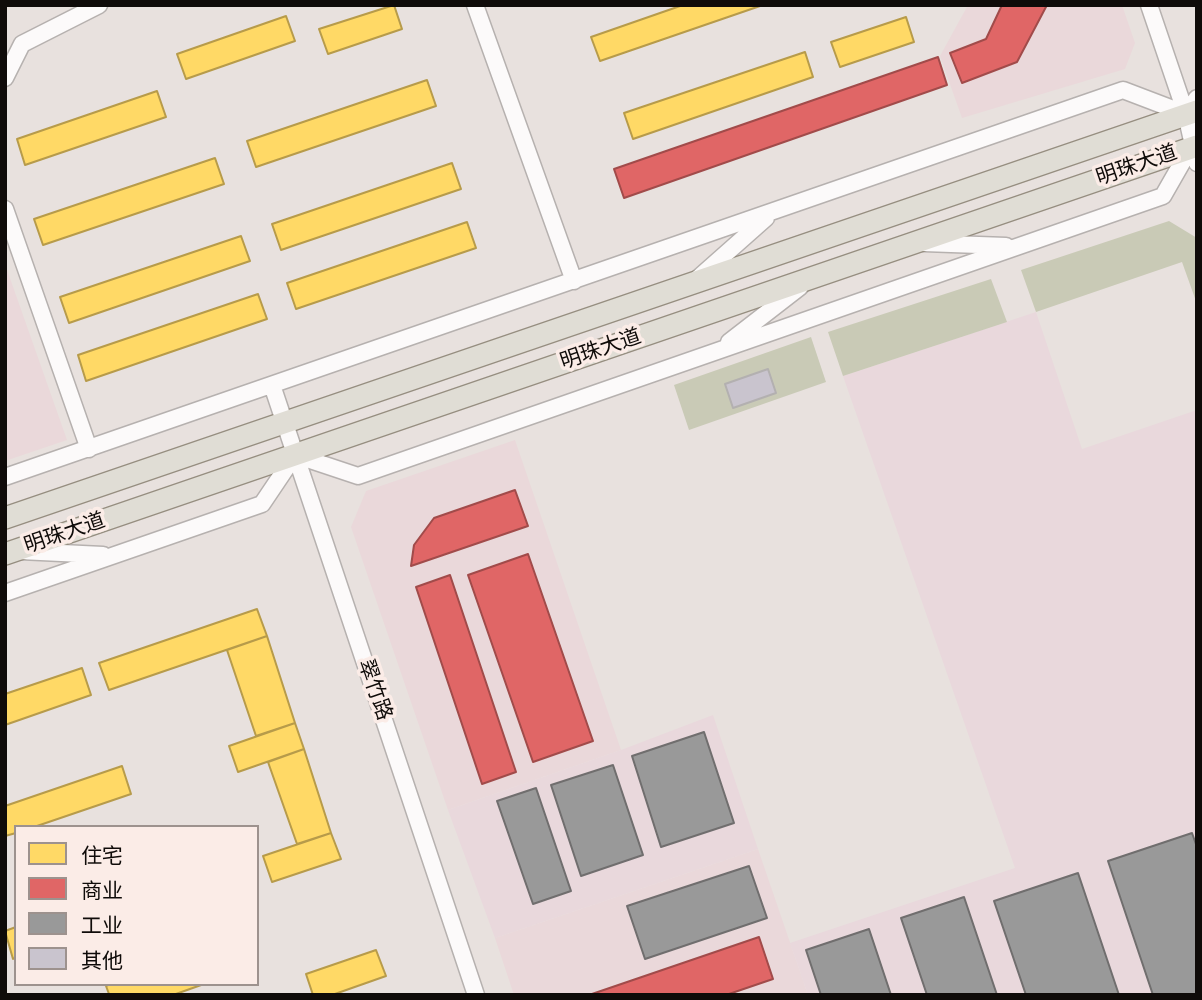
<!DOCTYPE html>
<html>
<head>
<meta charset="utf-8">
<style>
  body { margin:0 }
  #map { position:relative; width:1202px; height:1000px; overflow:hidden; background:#e8e1de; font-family:"Sofia Sans Condensed","Noto Sans SC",sans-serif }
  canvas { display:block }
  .frame { position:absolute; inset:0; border:7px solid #0f0b09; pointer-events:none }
  .legend { position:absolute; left:14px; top:825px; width:245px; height:161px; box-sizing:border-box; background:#fbece7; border:2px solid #9d928e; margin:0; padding:9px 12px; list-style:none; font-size:21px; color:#0f0b09 }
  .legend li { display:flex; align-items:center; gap:14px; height:35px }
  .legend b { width:35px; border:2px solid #9d928e }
</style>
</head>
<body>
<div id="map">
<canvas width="1202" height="1000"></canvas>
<div class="frame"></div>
<ul class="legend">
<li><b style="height:19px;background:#ffd966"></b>住宅</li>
<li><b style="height:19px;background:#e06666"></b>商业</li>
<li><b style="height:19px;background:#999"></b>工业</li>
<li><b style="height:19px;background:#c9c4ce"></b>其他</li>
</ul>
</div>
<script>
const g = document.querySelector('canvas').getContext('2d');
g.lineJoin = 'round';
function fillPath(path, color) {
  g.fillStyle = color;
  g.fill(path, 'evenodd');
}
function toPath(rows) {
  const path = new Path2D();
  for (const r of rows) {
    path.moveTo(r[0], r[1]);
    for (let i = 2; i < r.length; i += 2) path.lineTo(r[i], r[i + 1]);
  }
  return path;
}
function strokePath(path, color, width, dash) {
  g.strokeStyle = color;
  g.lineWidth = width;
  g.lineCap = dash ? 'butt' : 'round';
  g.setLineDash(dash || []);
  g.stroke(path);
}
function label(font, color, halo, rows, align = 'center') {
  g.font = font + ' "Sofia Sans Condensed","Noto Sans SC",sans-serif';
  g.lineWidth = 7;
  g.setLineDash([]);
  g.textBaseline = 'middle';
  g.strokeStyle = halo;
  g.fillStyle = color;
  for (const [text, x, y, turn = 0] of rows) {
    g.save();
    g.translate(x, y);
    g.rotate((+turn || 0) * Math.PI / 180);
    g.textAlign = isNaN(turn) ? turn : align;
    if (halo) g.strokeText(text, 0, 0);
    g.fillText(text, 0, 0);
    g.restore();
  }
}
const commercial = toPath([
  [968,5,1122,5,1135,43,1125,69,962,118,940,56],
  [5,264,67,440,5,461],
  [515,440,621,750,448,810,351,527,366,491],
  [758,849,808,995,514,995,495,938]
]);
const industrial = toPath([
  [1036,312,1082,449,1197,410,1197,995,808,995,790,943,1015,868,843,376],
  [713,715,758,849,495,938,448,810,621,750]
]);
const green = toPath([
  [1169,221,1197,238,1197,304,1182,262,1036,312,1021,270],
  [991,279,1007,322,843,376,828,332],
  [811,337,826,382,689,430,674,385]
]);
const homes = toPath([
  [394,5,402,29,328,54,319,29,394,5],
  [683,5,763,5,600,61,591,37,683,5],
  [286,16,295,41,186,79,177,54,286,16],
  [906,17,914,42,840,67,831,42,906,17],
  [805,52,813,77,633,139,624,113,805,52],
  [427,80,436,106,256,167,247,141,427,80],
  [157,91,166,117,25,165,17,139,157,91],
  [215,158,224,184,43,245,34,219,215,158],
  [452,163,461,189,281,250,272,224,452,163],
  [467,222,476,248,296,309,287,283,467,222],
  [241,236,250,261,69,323,60,297,241,236],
  [258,294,267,319,86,381,78,355,258,294],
  [257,609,267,636,109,690,99,663,257,609],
  [267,636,295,723,256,736,227,650,267,636],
  [82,668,91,695,5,725,5,694,82,668],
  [295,723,304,749,238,772,229,746,295,723],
  [304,749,331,833,297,844,268,762,304,749],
  [122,766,131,794,34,827,16,827,16,833,5,836,5,806,122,766],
  [331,833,341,859,272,882,263,856,331,833],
  [16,927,16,957,13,959,5,931,16,927],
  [376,950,386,976,332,995,313,995,306,974,376,950],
  [110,984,204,984,173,995,105,995,109,994,106,986,110,984]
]);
const shops = toPath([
  [1002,5,1047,5,1017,62,962,83,950,53,986,39,1002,5],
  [938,57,947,85,624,198,614,169,938,57],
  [515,490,528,526,411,566,414,545,434,518,515,490],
  [528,554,593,741,533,762,468,575,528,554],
  [450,575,516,772,482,784,416,587,450,575],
  [759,937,773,979,726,995,589,995,759,937]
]);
const industry = toPath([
  [704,732,734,823,661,847,632,756,704,732],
  [613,765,643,855,581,876,551,785,613,765],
  [536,788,571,891,533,904,497,801,536,788],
  [1192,833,1197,847,1197,995,1153,995,1108,861,1192,833],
  [749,866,767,918,645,959,627,906,749,866],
  [1078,873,1119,995,1026,995,994,901,1078,873],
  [964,897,997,995,927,995,901,918,964,897],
  [869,929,891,995,821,995,806,950,869,929]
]);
const building = toPath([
  [768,369,776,393,733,408,725,384,768,369]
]);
const minor = toPath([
  [475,5,574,281],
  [1149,5,1186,114,1197,163],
  [5,78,22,44,99,5],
  [5,209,89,449],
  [924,243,1006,246],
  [696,280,766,218],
  [729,342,800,287],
  [272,385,476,995],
  [5,477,1123,90,1186,114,1197,98],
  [20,551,103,555],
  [5,593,262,504,295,455,358,476,1163,196,1191,147,1196,149]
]);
const major = toPath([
  [5,518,1197,111],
  [5,554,1197,146]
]);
const streetNames = [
  ["明珠大道",1137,166,-19],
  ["明珠大道",601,350,-19],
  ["明珠大道",65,534,-19],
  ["翠竹路",374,690,71]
];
fillPath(commercial, '#ead8da');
fillPath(industrial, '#e9d8dc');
fillPath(green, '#c9cab6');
fillPath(homes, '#ffd966');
strokePath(homes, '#b79b4a', 2);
fillPath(shops, '#e06666');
strokePath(shops, '#a14b4a', 2);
fillPath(industry, '#999');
strokePath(industry, '#706e6e', 2);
fillPath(building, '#c9c4ce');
strokePath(building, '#b3b0b0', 2);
strokePath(minor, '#b6b1af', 19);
strokePath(major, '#968e80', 24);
strokePath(minor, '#fcfafa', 16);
strokePath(major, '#e0ddd5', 21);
label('21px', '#0f0b09', '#fbece7', streetNames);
</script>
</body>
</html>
